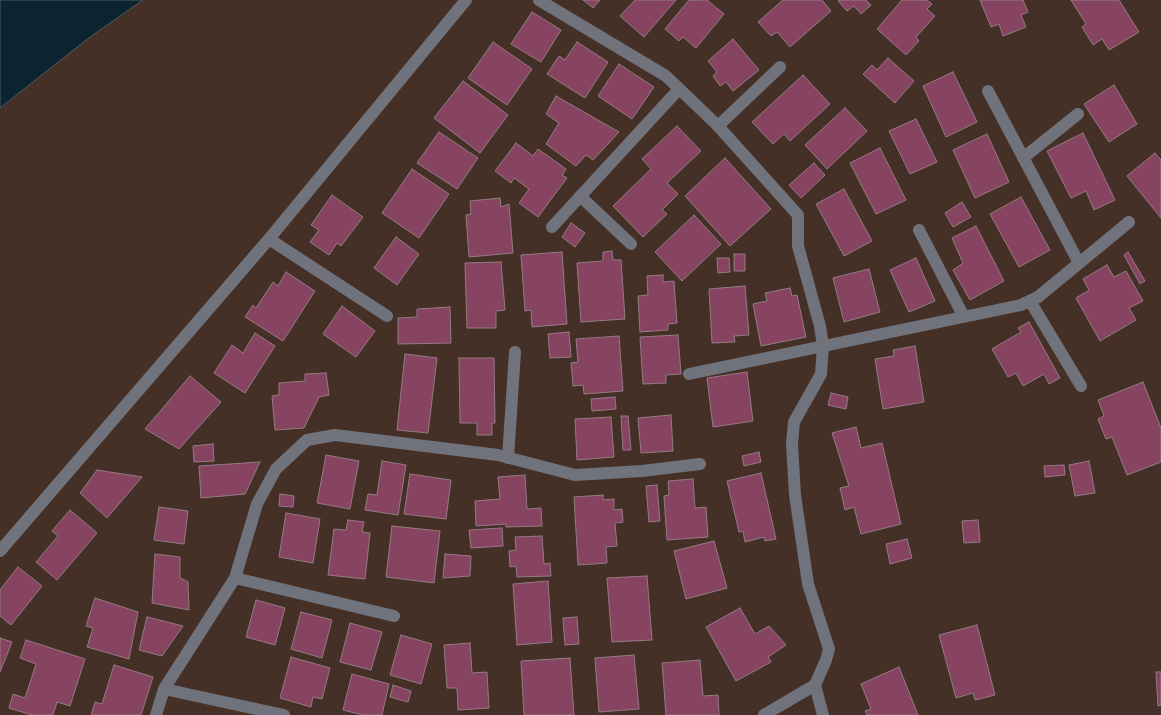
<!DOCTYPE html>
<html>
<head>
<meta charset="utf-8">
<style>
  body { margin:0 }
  canvas { display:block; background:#443026 }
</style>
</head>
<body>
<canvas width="1161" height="715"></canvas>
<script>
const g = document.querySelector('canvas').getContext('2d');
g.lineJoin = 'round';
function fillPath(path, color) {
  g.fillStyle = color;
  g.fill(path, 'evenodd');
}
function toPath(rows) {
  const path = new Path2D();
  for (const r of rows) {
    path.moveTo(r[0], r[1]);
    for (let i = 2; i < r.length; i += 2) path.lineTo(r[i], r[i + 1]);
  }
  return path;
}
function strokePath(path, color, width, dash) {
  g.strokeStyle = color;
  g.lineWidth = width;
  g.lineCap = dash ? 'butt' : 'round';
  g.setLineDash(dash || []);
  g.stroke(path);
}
const water = toPath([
  [0,0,143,0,90,37,0,108,0,0]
]);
const building = toPath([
  [583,0,600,0,593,8,583,0],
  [635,0,676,0,644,37,620,16,635,0],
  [689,0,707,0,724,14,696,48,683,37,679,41,665,29,689,0],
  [783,0,822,0,831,11,790,47,777,32,771,36,758,22,783,0],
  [839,0,866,0,871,5,861,14,854,6,847,11,838,1,839,0],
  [902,0,927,0,932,4,927,9,935,16,916,37,919,41,906,55,877,29,902,0],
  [980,0,1023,0,1028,12,1021,15,1026,27,1003,36,999,24,991,27,980,0],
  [1071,0,1119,0,1139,32,1109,50,1102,39,1093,45,1082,27,1086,24,1071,0],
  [532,12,561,30,541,62,511,44,532,12],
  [733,39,759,70,733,91,726,82,720,86,713,76,717,72,708,61,733,39],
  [493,42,532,69,507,105,468,78,493,42],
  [577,42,608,62,585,98,547,74,559,56,565,60,577,42],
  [888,58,914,81,895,103,863,74,872,65,877,70,888,58],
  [619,64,654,87,632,119,598,96,619,64],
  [953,72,977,122,946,137,923,86,953,72],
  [803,75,830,104,790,141,784,134,773,144,752,122,803,75],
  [463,81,508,115,480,153,434,118,463,81],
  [1114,85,1137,124,1109,142,1084,104,1114,85],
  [556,96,619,132,593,160,586,155,576,166,546,144,559,123,546,114,556,96],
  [845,108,867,131,827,169,805,145,845,108],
  [916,119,937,162,910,174,889,131,916,119],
  [677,126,701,151,667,183,678,194,662,210,667,214,643,237,613,206,651,169,642,159,677,126],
  [439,132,478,158,457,189,417,163,439,132],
  [1083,133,1115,200,1094,210,1086,191,1071,198,1047,151,1083,133],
  [987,134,1009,182,975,198,953,150,987,134],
  [516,143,533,156,538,149,566,169,562,175,567,178,538,217,519,203,529,189,514,178,511,183,495,171,516,143],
  [880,148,906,200,876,214,850,163,880,148],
  [1155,153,1161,160,1161,218,1127,176,1155,153],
  [725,158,771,209,730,246,685,196,725,158],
  [814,163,825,175,801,198,789,185,814,163],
  [412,169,449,194,419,238,382,213,412,169],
  [844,189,872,241,844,256,816,204,844,189],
  [332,195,363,217,341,246,337,243,329,255,310,242,319,230,311,225,332,195],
  [1021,197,1050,250,1019,267,990,214,1021,197],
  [500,198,501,207,509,204,513,253,469,257,466,215,471,214,470,201,500,198],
  [962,202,971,217,953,227,945,213,962,202],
  [694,215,721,244,682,281,655,252,694,215],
  [571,223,585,233,575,247,562,237,571,223],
  [976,226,1004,281,970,300,953,270,963,263,952,238,976,226],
  [396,237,419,254,397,285,374,268,396,237],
  [612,251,613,260,621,260,625,319,581,322,577,263,603,261,603,252,612,251],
  [562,252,567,324,532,327,531,310,525,311,521,255,562,252],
  [1128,252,1145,281,1140,284,1124,255,1128,252],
  [734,254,745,254,745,271,734,271,734,254],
  [717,258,729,258,730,272,718,273,717,258],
  [916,258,935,301,909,312,890,270,916,258],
  [501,262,505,310,496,311,496,328,467,328,465,263,501,262],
  [1107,265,1114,277,1126,271,1143,301,1129,308,1136,320,1100,341,1076,298,1089,290,1083,279,1107,265],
  [869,269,880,312,844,322,833,278,869,269],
  [286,272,315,291,283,341,245,317,253,305,256,308,273,282,278,286,286,272],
  [663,275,663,282,674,281,677,323,668,324,668,330,640,332,638,296,648,295,647,276,663,275],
  [745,286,749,335,734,336,735,342,712,343,709,289,745,286],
  [790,288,792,296,797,295,806,337,761,346,753,304,767,301,765,293,790,288],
  [342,306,375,331,356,357,323,334,342,306],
  [450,307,451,343,398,344,398,318,417,317,417,309,450,307],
  [1029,322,1060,378,1049,384,1044,374,1023,386,1016,373,1008,377,992,349,1021,332,1018,328,1029,322],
  [569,332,571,357,550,358,548,334,569,332],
  [255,333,275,346,245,393,214,373,232,345,243,353,255,333],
  [678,335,681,374,666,375,666,383,643,384,640,337,678,335],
  [619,336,623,391,584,394,583,385,573,386,571,363,578,362,576,339,619,336],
  [915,346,924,402,883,409,875,359,894,356,893,350,915,346],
  [405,354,437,358,428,433,397,430,405,354],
  [459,358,494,358,495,423,492,423,492,435,477,435,477,423,460,423,459,358],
  [747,372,753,421,713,427,707,378,747,372],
  [326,373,329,395,319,397,304,428,275,430,272,396,279,395,279,383,305,381,305,374,326,373],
  [190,376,221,402,179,449,145,429,190,376],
  [1143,382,1161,428,1161,462,1127,475,1112,437,1106,439,1098,419,1104,416,1098,400,1143,382],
  [831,393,848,397,846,409,828,405,831,393],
  [615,397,616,409,592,411,591,399,615,397],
  [671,415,673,451,641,453,638,418,671,415],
  [621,416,628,416,631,450,623,450,621,416],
  [611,417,614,457,577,460,575,419,611,417],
  [856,427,861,448,882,443,901,524,861,534,854,507,845,510,840,488,849,486,832,433,856,427],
  [213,444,214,461,194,462,193,446,213,444],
  [759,452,761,462,744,466,742,456,759,452],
  [326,455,359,461,350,509,317,503,326,455],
  [382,461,406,465,398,515,365,510,368,494,377,495,382,461],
  [1089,461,1095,493,1075,496,1069,465,1089,461],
  [260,462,245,494,201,498,199,466,260,462],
  [1064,465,1065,475,1045,477,1044,466,1064,465],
  [97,470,142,477,107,518,80,493,97,470],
  [761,473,776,539,765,541,764,537,745,542,743,531,739,532,727,481,761,473],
  [410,474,451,480,446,519,404,514,410,474],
  [525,475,527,509,541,508,542,526,506,527,506,524,476,526,475,501,500,499,498,477,525,475],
  [693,479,695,508,706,507,708,537,667,540,664,496,669,495,668,481,693,479],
  [657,485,660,521,649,522,646,486,657,485],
  [280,494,294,496,293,507,279,506,280,494],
  [603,495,603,500,614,499,614,510,622,509,623,522,615,523,617,546,606,547,607,563,578,565,574,497,603,495],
  [159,507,188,511,184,544,154,540,159,507],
  [70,510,97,533,57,580,36,562,58,536,52,531,70,510],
  [286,513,320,519,313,563,279,557,286,513],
  [348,520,364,522,362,532,370,533,365,579,328,575,334,529,346,530,348,520],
  [978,520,980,542,964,543,962,521,978,520],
  [392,526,440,531,434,583,386,577,392,526],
  [502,528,503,546,471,548,469,530,502,528],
  [542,536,544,564,550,563,551,576,517,577,516,566,510,567,509,551,516,550,515,537,542,536],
  [907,539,912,558,890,564,886,544,907,539],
  [714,541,727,588,686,599,674,551,714,541],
  [155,554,180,557,180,578,188,582,189,610,152,603,155,554],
  [445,554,471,556,470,576,443,578,445,554],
  [18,567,42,586,11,625,0,616,0,590,18,567],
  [647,576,652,640,612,642,607,578,647,576],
  [548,581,552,642,517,645,513,584,548,581],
  [95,598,138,612,129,659,87,647,93,628,86,626,95,598],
  [256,600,285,608,275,645,246,637,256,600],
  [740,608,755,634,769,626,786,645,768,657,771,662,736,681,706,627,740,608],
  [301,612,332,620,322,658,291,649,301,612],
  [147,617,183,626,162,656,139,650,147,617],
  [577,617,579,644,565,645,563,618,577,617],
  [350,623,382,632,371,670,340,662,350,623],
  [977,625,995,695,975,700,973,693,956,698,939,635,977,625],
  [401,635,432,644,421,684,390,675,401,635],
  [0,638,12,642,0,672,0,638],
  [26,640,85,659,70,706,57,702,53,715,32,715,9,708,13,694,25,698,36,664,20,658,26,640],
  [470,643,472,673,487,672,489,708,458,710,457,688,447,688,444,645,470,643],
  [634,655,639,709,599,712,595,658,634,655],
  [291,657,330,668,322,699,313,697,311,707,280,698,291,657],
  [570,658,574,715,524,715,521,661,570,658],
  [700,660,703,696,718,695,719,715,666,715,662,663,700,660],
  [114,665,153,677,141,715,91,715,95,702,102,704,114,665],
  [899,667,918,715,867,715,865,711,871,709,861,684,899,667],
  [1156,672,1161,672,1161,705,1158,706,1156,672],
  [352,674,389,684,382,715,363,715,343,710,352,674],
  [393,685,411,691,408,702,390,697,393,685]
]);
const minor = toPath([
  [539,0,666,76,718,126,798,215,798,246,820,326,823,346,821,374,794,422,792,444,795,495,808,584,829,649,826,660,815,685,764,715],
  [988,91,1079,263],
  [718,126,780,67],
  [1023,158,1078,114],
  [580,196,631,244],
  [552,227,679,89],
  [919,230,964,317],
  [269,239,387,316],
  [1030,301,1081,386],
  [689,374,1021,305,1038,297,1129,222],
  [508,458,515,352],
  [0,551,269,239,466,0],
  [235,578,394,616],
  [815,685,823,715],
  [164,689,284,715],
  [156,715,164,689,235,578,257,504,276,469,307,440,335,435,498,455,575,475,642,471,700,464]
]);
fillPath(water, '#0c2330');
strokePath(water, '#4f5b62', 1);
fillPath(building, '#874461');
strokePath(building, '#947b84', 1);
strokePath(minor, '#70737c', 12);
</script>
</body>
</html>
